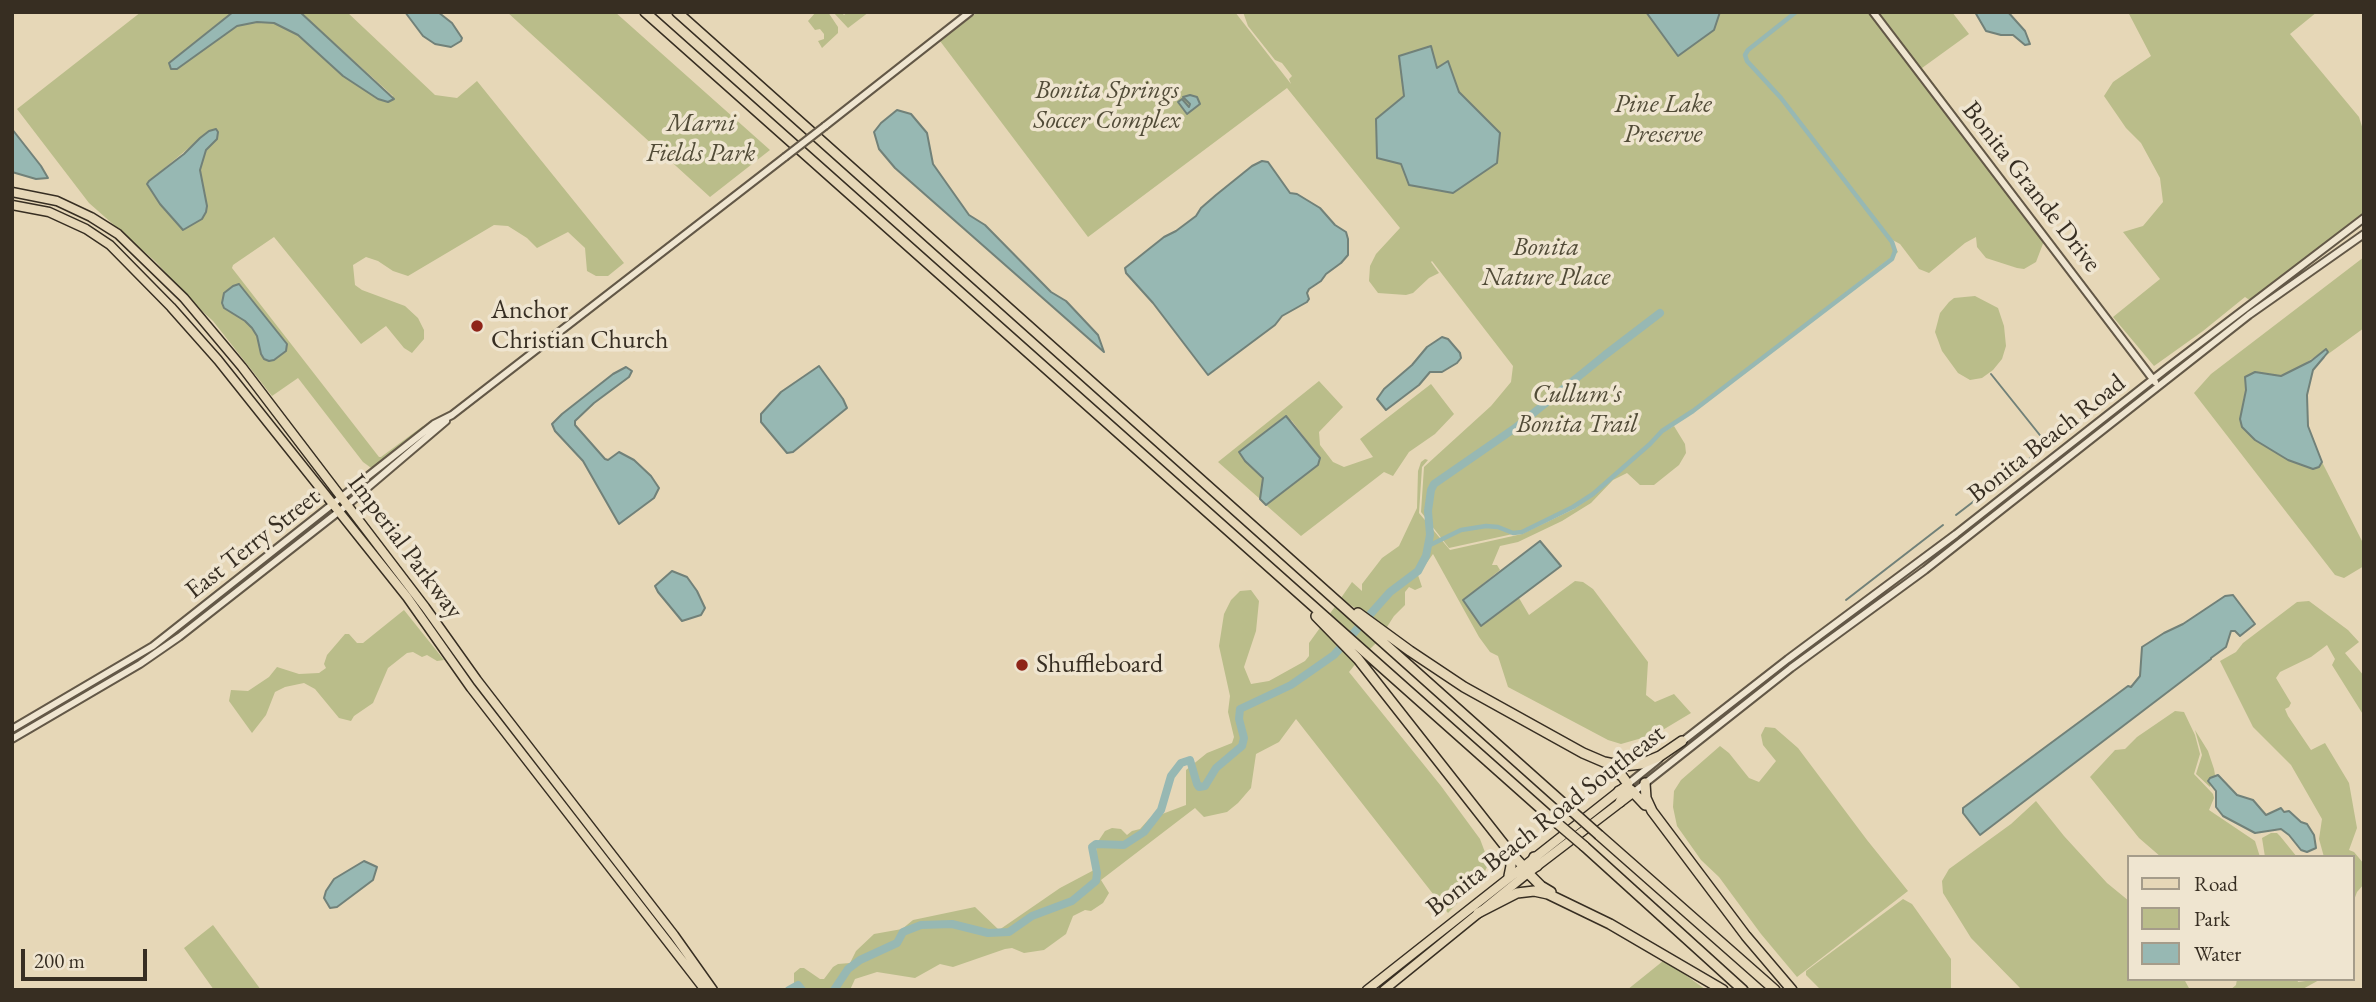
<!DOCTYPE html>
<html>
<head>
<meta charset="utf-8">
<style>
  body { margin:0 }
  #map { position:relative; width:2376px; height:1002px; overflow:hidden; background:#e6d7b7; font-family:"EB Garamond",serif }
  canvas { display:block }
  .frame { position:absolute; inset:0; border:14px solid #372e22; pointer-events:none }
  .legend { position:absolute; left:2127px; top:855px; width:228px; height:126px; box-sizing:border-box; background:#efe5d0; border:2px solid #a59c8a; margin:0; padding:9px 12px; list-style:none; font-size:21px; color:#372e22 }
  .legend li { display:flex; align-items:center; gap:14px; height:35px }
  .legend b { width:35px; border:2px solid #a59c8a }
  .scale { position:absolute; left:21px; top:949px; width:126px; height:32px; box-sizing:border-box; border:4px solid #372e22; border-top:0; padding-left:9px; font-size:21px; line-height:24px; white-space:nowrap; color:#372e22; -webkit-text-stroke:5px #efe5d0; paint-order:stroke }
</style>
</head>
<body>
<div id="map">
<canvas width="2376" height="1002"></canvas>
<div class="frame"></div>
<ul class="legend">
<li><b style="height:9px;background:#e6d7b7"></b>Road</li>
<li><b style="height:19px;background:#babd8a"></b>Park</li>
<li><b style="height:19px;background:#97b8b3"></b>Water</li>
</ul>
<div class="scale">200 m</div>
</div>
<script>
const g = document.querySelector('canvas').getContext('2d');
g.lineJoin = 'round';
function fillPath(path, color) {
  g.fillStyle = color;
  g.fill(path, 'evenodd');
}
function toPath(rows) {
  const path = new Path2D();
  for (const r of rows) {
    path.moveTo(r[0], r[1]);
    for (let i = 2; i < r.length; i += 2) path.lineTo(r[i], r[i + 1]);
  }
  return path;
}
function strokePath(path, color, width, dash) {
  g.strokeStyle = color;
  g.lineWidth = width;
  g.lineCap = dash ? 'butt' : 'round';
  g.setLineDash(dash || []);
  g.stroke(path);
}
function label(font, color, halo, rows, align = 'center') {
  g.font = font + ' "EB Garamond",serif';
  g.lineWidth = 7;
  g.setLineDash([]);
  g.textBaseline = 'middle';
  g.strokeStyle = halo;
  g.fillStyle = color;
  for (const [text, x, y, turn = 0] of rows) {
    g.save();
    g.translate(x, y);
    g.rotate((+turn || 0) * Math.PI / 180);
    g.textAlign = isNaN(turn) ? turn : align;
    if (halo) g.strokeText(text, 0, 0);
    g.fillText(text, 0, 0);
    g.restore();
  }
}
const green = toPath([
  [141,12,233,12,169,63,174,70,237,26,257,22,274,23,298,35,343,76,378,99,391,101,393,96,300,12,347,12,435,95,457,98,477,81,624,263,608,276,596,276,587,271,585,248,568,232,537,248,527,238,508,226,494,225,408,276,393,271,378,261,366,257,353,265,355,285,362,290,405,306,418,318,424,330,424,339,412,353,404,348,386,326,361,344,274,237,233,265,232,268,379,457,381,457,423,426,425,429,374,470,363,462,298,378,272,396,213,321,192,302,156,262,89,203,17,109],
  [209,131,218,135,206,150,201,164,200,174,207,206,204,216,163,207,152,193,148,184,149,181],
  [507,12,615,12,770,150,710,197],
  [816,12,828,12,838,27,838,33,822,48,818,41,824,39,824,34,820,29,815,30,808,21],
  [833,12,841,12,844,15,848,12,869,12,848,28],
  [978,12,1235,12,1291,84,1289,79,1292,76,1282,63,1275,60,1248,26,1243,12,1870,12,2044,241,2036,262,2024,269,2017,268,1986,258,1977,247,1976,237,1965,243,1929,273,1919,269,1900,244,1887,237,1898,252,1691,412,1662,431,1650,444,1593,494,1573,507,1522,532,1449,548,1421,512,1424,467,1491,406,1511,382,1513,366,1432,261,1431,262,1439,273,1429,278,1413,293,1406,295,1378,293,1369,281,1370,266,1376,254,1400,228,1287,88,1088,237,940,41],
  [1876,12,1952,12,1969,34,1922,68,2002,174],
  [2128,12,2317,12,2290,34,2359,117,2364,133,2364,215,2251,301,2245,297,2203,331,2154,366,2113,317,2160,279,2123,232,2143,226,2163,202,2160,178,2141,143,2126,128,2104,96,2113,82,2151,56],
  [2364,257,2364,328,2324,357,2328,352,2326,350,2288,374,2273,376,2255,372,2245,382,2246,389,2243,401,2242,427,2255,440,2288,460,2313,469,2321,465,2322,462,2364,545,2364,566,2344,578,2335,575,2194,393,2211,374],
  [1975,296,1998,308,2004,326,2006,346,2002,359,1993,370,1982,378,1970,380,1958,373,1942,351,1935,332,1940,313,1949,302,1954,298],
  [1319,381,1343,407,1319,432,1320,445,1333,462,1344,467,1373,457,1360,439,1431,384,1454,414,1435,434,1409,452,1393,476,1384,472,1301,536,1266,505,1318,465,1320,458,1292,421,1285,416,1240,452,1263,478,1260,499,1218,462],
  [1674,426,1685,444,1686,453,1679,465,1654,485,1640,485,1627,473,1613,480,1591,503,1562,521,1518,542,1500,546,1492,565,1497,565,1500,570,1463,600,1481,626,1519,598,1529,615,1575,581,1583,582,1593,589,1648,662,1646,695,1655,702,1674,694,1691,713,1656,734,1621,744,1608,740,1508,687,1498,656,1490,652,1479,637,1433,554,1418,575,1422,587,1415,590,1409,587,1405,592,1405,605,1394,616,1385,630,1341,598,1352,582,1362,591,1362,584,1382,558,1399,546,1417,508,1418,471,1421,462,1425,459,1428,460,1422,467,1419,513,1450,550,1522,534,1574,509,1594,495,1663,432],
  [1251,590,1259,601,1256,631,1244,667,1251,684,1269,681,1305,661,1309,656,1309,643,1322,625,1357,662,1349,672,1441,786,1480,839,1489,863,1482,877,1448,913,1296,719,1279,742,1256,754,1251,788,1238,803,1227,812,1204,817,1195,808,1101,880,1109,893,1103,903,1091,911,1085,910,1073,916,1066,934,1044,950,1024,953,1012,948,1005,949,953,967,940,964,915,978,877,972,855,979,850,990,794,990,794,973,800,968,804,968,820,979,824,979,833,967,838,964,850,963,856,951,874,934,902,929,913,920,975,907,999,930,1060,888,1094,870,1097,843,1105,831,1112,828,1121,829,1127,835,1132,831,1140,829,1149,819,1186,805,1186,770,1207,753,1232,743,1234,737,1228,712,1230,696,1219,646,1224,614,1231,600,1240,591],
  [2309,601,2348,630,2359,642,2345,653,2364,676,2364,716,2332,665,2335,659,2327,645,2311,657,2280,672,2276,678,2291,703,2289,707,2285,709,2288,716,2311,750,2325,743,2349,783,2357,828,2349,850,2354,852,2364,864,2364,884,2357,892,2353,903,2353,857,2324,857,2319,839,2322,819,2291,765,2253,727,2220,661,2236,652,2243,643,2297,602],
  [1337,604,1378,641,1368,651,1328,616],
  [404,610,444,660,437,661,427,655,422,657,413,652,407,653,388,668,373,703,354,716,351,721,339,718,315,689,304,683,285,687,275,692,266,715,252,733,229,701,231,690,248,691,269,677,277,667,299,674,319,673,326,668,324,664,327,655,345,634,349,634,357,643,363,643],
  [2175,711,2184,712,2195,735,2200,754,2194,774,2213,794,2214,798,2209,810,2255,841,2260,857,2161,857,2139,838,2090,777,2115,750,2125,749,2137,737],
  [1765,727,1775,728,1798,748,1867,840,1908,891,1797,977,1761,934,1719,877,1701,860,1677,826,1673,807,1674,791,1681,780,1720,746,1729,753,1749,778,1759,782,1776,761,1763,745,1761,735],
  [2195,730,2208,751,2214,769,2215,775,2210,787,2196,774,2202,755],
  [2036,801,2064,836,2107,883,2129,901,2129,979,2184,979,2190,990,2022,990,1971,938,1943,893,1942,881,1949,869,2011,824],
  [2277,833,2280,836,2297,857,2265,857,2262,838,2271,833],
  [1903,899,1912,904,1951,959,1951,990,1821,990,1806,975,1806,971],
  [213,925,261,990,214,990,184,948],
  [1663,961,1672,965,1706,990,1627,990],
  [2237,979,2297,979,2298,982,2321,979,2301,990,2230,990,2236,985]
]);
const water = toPath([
  [233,12,300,12,394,99,388,102,378,99,343,76,298,35,274,23,257,22,237,26,177,69,171,69,169,63,233,12],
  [405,12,438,12,452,23,462,38,461,41,451,47,435,44,423,36,405,12],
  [1646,12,1720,12,1714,30,1678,56,1646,12],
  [1975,12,2008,12,2025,31,2030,44,2025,45,2013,35,2001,35,1986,31,1975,12],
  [1431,46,1437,68,1448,61,1459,92,1500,133,1497,163,1453,193,1409,185,1401,164,1377,158,1376,119,1404,96,1399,56,1431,46],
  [1190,95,1197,97,1200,104,1187,114,1178,102,1182,99,1189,107,1190,104,1183,97,1190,95],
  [897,110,911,114,927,133,933,164,969,215,985,225,1051,292,1066,301,1098,335,1104,352,895,168,879,149,874,132,881,123,897,110],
  [12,129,41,166,48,178,36,179,12,172,12,129],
  [216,129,218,132,217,139,206,150,200,170,207,206,206,212,202,219,183,230,160,204,147,184,149,181,184,154,200,138,209,131,216,129],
  [1262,161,1268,162,1290,193,1297,194,1320,208,1335,225,1346,232,1348,239,1348,255,1341,263,1326,274,1321,281,1309,289,1307,293,1309,299,1307,302,1282,316,1275,325,1208,375,1153,303,1126,273,1125,268,1164,237,1176,231,1196,216,1201,208,1216,195,1252,166,1262,161],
  [239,284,287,344,286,351,274,360,269,361,264,359,261,354,257,336,252,328,245,321,224,308,222,303,224,293,233,286,239,284],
  [1442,337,1448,339,1460,353,1461,358,1457,363,1442,372,1430,372,1419,385,1386,410,1377,399,1384,389,1412,365,1427,347,1442,337],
  [2326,349,2328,352,2324,357,2313,370,2307,395,2308,426,2322,462,2319,467,2313,469,2288,460,2255,440,2242,427,2240,419,2246,390,2245,377,2255,372,2281,376,2311,361,2326,349],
  [819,366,843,399,847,408,793,452,787,453,761,422,761,414,781,392,819,366],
  [626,367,632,371,629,377,594,403,575,421,575,425,605,459,608,460,619,452,634,460,651,476,659,488,654,498,619,524,583,461,555,431,552,424,562,414,613,374,626,367],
  [1286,416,1320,458,1318,465,1266,505,1260,499,1263,478,1245,461,1239,452,1286,416],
  [1540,541,1561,566,1481,626,1463,600,1540,541],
  [672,571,687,577,697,591,705,608,701,615,682,621,658,592,655,586,672,571],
  [2233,595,2255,624,2240,636,2235,631,2231,631,2226,647,2211,658,2211,659,1980,835,1963,813,1963,808,2128,686,2131,687,2140,676,2142,647,2164,633,2183,624,2225,596,2233,595],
  [2218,775,2237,795,2253,800,2266,815,2281,808,2284,812,2289,811,2301,822,2307,824,2314,835,2316,848,2307,852,2301,850,2289,835,2281,829,2255,833,2223,816,2216,807,2216,791,2208,781,2210,778,2218,775],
  [364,861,377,867,373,880,337,907,330,908,324,898,326,891,334,879,364,861]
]);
const stream = toPath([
  [1991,374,2047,444],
  [1956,515,2120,389],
  [1846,600,1943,525]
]);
const canal = toPath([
  [1428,546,1461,530,1486,526,1498,527,1513,533,1522,532,1573,507,1593,494,1650,444,1662,431,1693,411,1892,259,1895,251,1892,242,1781,98,1747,61,1745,55,1748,50,1796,12]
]);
const river = toPath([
  [789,990,798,985,802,990],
  [834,990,848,969,860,960,897,943,903,932,921,925,952,924,988,933,1009,932,1032,916,1072,901,1096,881,1097,873,1092,847,1096,844,1124,845,1144,832,1161,810,1171,776,1181,763,1190,760,1197,784,1199,787,1205,786,1216,768,1242,746,1244,738,1239,719,1240,709,1291,685,1334,655,1390,592,1418,571,1426,556,1430,535,1428,511,1431,490,1434,484,1515,428,1605,355,1660,313]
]);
const tertiary = toPath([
  [1873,12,2155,382],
  [825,126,970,12],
  [12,729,153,646,434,424,452,415,785,157],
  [12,739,140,664,179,637,346,506,446,421],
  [1679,744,1788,659,1956,534,2166,369,2364,218],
  [1628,784,1659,759],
  [1634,792,1791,668,1925,570,2249,315,2364,234]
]);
const primary = toPath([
  [12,192,57,201,91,217,118,234,184,298,242,367,425,607,477,680,674,935,713,990],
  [12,205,49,212,86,229,110,245,171,307,218,360,407,597,471,688,705,990],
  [1367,990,1623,788],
  [1384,990,1528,873,1634,792]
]);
const motorway = toPath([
  [645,12,1557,823],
  [677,12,1572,811],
  [1358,613,1410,651,1464,687,1583,753,1604,762,1624,766,1641,764,1660,756,1682,741],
  [1316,616,1358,659,1509,851,1523,866,1537,866],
  [1608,766,1622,776,1628,784,1620,802],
  [1645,783,1646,798,1652,811,1746,936,1792,990],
  [1619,791,1631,790,1645,805],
  [1599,835,1775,990],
  [1584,846,1743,990],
  [1509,852,1511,866,1509,876],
  [1534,857,1528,873,1541,886,1551,892],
  [1478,913,1517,893,1534,891,1548,894,1610,924,1723,990]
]);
const tertiaryBridge = toPath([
  [785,157,825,126]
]);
const motorwayBridge = toPath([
  [1572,811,1599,835],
  [1557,823,1584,846]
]);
const markers = [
  [477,326,7,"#8f2418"],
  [1022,665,7,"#8f2418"]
];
const parkNames = [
  ["Bonita Springs",1107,91],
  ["Soccer Complex",1107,121],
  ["Pine Lake",1663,105],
  ["Preserve",1663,135],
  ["Marni",701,124],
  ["Fields Park",701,154],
  ["Bonita",1546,248],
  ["Nature Place",1546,278],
  ["Cullum's",1577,395],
  ["Bonita Trail",1577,425]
];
const streetNames = [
  ["Bonita Grande Drive",2031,187,52],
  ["Bonita Beach Road",2047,439,-38],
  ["East Terry Street",253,544,-38],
  ["Imperial Parkway",405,547,53],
  ["Bonita Beach Road Southeast",1546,821,-38]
];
const poiNames = [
  ["Anchor",491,311],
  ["Christian Church",491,341],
  ["Shuffleboard",1036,665]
];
fillPath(green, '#babd8a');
fillPath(water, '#97b8b3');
strokePath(water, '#718179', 2);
strokePath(stream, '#718179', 2);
strokePath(canal, '#97b8b3', 4.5);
strokePath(river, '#97b8b3', 8);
strokePath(tertiary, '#635847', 10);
strokePath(primary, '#372e22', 11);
strokePath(motorway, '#372e22', 12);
strokePath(tertiary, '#efe5d0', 6);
strokePath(primary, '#e6d7b7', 8);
strokePath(motorway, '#e6d7b7', 9);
strokePath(tertiaryBridge, '#635847', 10, []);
strokePath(motorwayBridge, '#372e22', 12, []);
strokePath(tertiaryBridge, '#efe5d0', 6);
strokePath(motorwayBridge, '#e6d7b7', 9);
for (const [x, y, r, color] of markers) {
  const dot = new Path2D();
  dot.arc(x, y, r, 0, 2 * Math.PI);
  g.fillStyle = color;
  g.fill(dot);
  strokePath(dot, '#efe5d0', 2.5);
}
label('italic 26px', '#514b37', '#efe5d0', parkNames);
label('26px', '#372e22', '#efe5d0', streetNames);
label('26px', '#372e22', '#efe5d0', poiNames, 'left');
</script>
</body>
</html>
